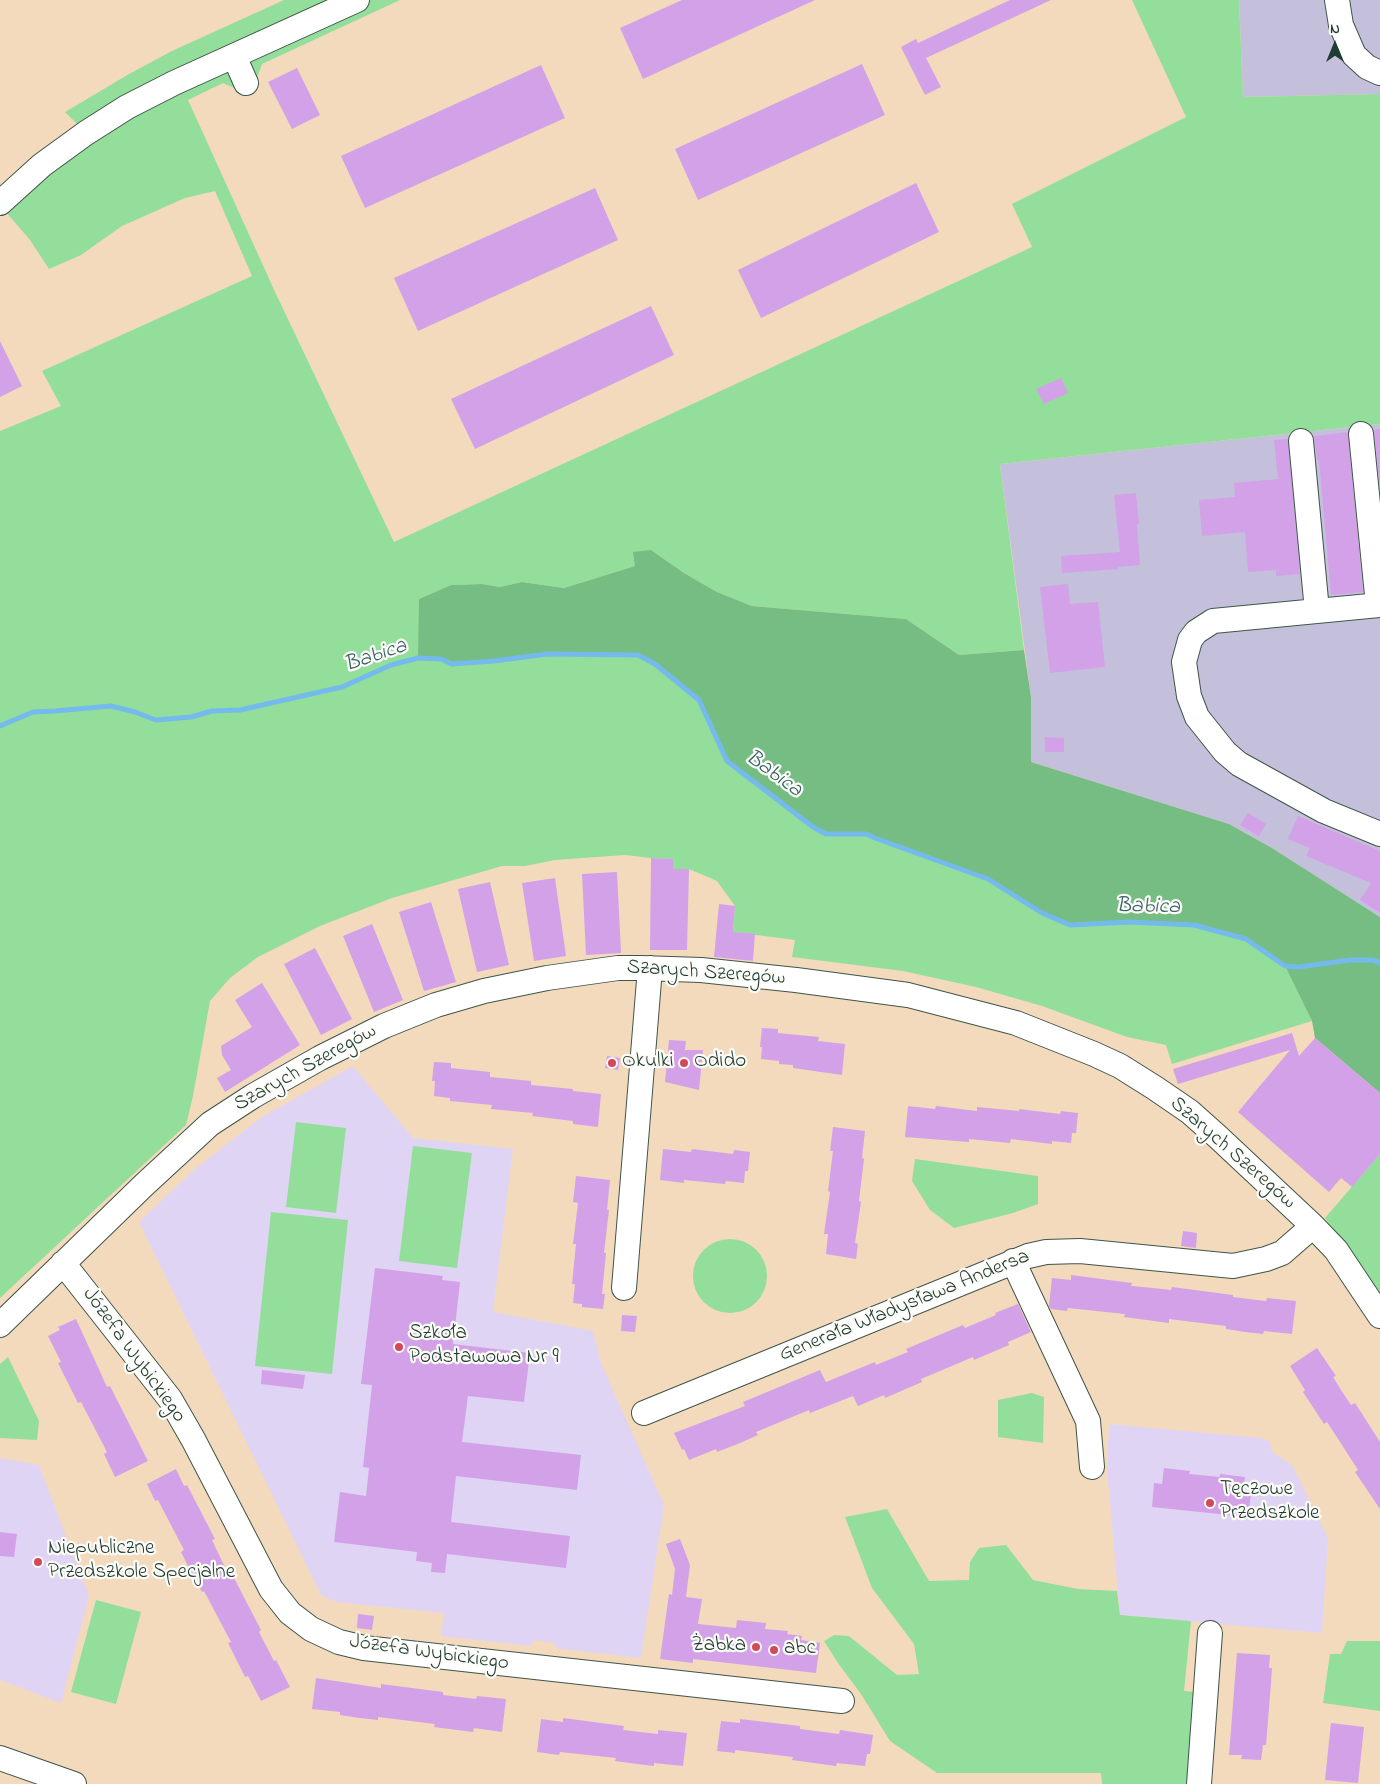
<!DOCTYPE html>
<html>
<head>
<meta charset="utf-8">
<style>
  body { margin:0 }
  #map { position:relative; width:1380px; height:1784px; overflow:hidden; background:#f3dabd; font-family:"Indie Flower",sans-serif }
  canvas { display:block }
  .north { position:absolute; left:1310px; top:20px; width:50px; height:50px; -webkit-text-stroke:4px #fdfcf7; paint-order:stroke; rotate:0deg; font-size:14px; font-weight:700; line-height:20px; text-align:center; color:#1f3d34 }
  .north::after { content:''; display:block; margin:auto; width:18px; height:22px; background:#1f3d34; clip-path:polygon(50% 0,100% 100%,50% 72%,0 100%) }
</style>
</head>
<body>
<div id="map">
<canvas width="1380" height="1784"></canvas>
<div class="north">N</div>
</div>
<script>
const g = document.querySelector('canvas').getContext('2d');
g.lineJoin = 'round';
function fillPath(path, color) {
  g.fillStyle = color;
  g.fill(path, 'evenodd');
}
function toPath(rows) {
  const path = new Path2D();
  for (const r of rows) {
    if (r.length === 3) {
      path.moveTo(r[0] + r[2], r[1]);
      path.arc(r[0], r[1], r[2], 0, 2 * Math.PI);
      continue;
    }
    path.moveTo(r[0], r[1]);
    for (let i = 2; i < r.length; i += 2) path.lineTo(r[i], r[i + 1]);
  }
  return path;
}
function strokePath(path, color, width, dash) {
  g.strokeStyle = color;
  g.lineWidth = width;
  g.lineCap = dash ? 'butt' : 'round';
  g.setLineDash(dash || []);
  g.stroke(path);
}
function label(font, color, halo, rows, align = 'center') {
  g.font = font + ' "Indie Flower",sans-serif';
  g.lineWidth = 4.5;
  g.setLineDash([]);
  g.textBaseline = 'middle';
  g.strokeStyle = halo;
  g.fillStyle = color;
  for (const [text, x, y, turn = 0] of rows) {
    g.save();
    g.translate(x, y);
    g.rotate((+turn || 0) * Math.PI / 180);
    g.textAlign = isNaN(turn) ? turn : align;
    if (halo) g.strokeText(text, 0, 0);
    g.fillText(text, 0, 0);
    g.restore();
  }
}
const built = toPath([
  [353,1066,413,1138,513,1149,493,1312,593,1331,601,1363,664,1505,641,1658,555,1648,556,1643,533,1640,531,1646,441,1636,444,1613,336,1602,321,1595,139,1222,196,1168,262,1117],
  [1109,1424,1261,1438,1269,1441,1272,1452,1292,1465,1328,1538,1322,1633,1120,1615,1107,1469],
  [0,1458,39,1465,89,1596,61,1703,0,1680]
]);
const industrial = toPath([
  [1239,0,1380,0,1380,94,1243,97],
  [1380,424,1380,917,1272,848,1229,824,1031,762,1031,697,1000,464]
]);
const green = toPath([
  [284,0,400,0,262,64,257,78,234,88,223,83,188,100,276,294,394,542,1032,247,1012,204,1186,117,1132,0,1239,0,1243,97,1380,94,1380,424,1000,464,1024,650,959,655,906,619,752,606,717,592,684,573,651,550,635,566,564,588,522,582,500,587,482,584,451,585,419,599,419,658,441,659,452,664,494,661,547,654,638,655,655,664,699,700,728,761,813,828,826,834,866,834,875,838,988,879,1042,913,1070,925,1130,922,1194,925,1246,939,1285,966,1312,1021,1172,1064,1166,1045,1127,1037,1042,1006,976,987,903,971,792,957,795,940,733,932,735,906,717,881,689,869,673,869,673,859,651,858,625,855,555,860,525,866,502,866,392,898,320,926,258,957,230,978,210,1001,193,1096,186,1125,0,1298,0,431,61,406,42,371,252,276,215,191,185,198,122,226,81,255,49,269,30,240,0,205,85,132,65,112,129,74,172,51],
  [296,1122,346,1128,336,1213,286,1207],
  [413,1146,472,1153,457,1268,399,1261],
  [1380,1154,1380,1293,1325,1218],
  [915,1159,1038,1176,1038,1204,1013,1213,954,1228,930,1210,912,1181],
  [271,1212,348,1220,332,1374,255,1366],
  [730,1276,37],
  [8,1357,39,1421,37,1440,0,1438,0,1364],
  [1032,1393,1044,1397,1043,1443,998,1437,998,1400],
  [887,1509,929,1581,969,1580,970,1562,979,1548,1006,1545,1033,1580,1078,1589,1117,1591,1120,1615,1191,1621,1184,1691,1205,1693,1199,1784,1102,1784,1101,1773,937,1773,890,1741,861,1694,838,1663,824,1641,834,1635,849,1636,897,1675,919,1674,914,1644,872,1588,845,1517],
  [96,1600,141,1612,116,1704,71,1692],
  [1347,1641,1380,1641,1380,1711,1323,1703,1330,1654,1341,1654]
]);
const forest = toPath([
  [651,550,684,573,717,592,752,606,906,619,959,655,1024,650,1031,697,1031,762,1229,824,1272,848,1380,917,1380,1093,1315,1038,1312,1021,1285,966,1246,939,1194,925,1130,922,1070,925,1042,913,988,879,875,838,866,834,826,834,813,827,727,761,699,700,655,664,639,655,547,654,494,661,452,664,441,659,418,658,419,599,451,585,482,584,500,587,522,582,564,588,635,566,633,552]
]);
const stream = toPath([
  [0,726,33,712,55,711,111,706,135,712,156,720,191,717,212,711,240,710,342,687,391,665,418,658,441,659,452,664,494,661,547,654,638,655,655,664,699,700,727,761,813,827,826,834,866,834,875,838,988,879,1042,913,1070,925,1130,922,1194,925,1246,939,1285,966,1299,967,1350,960,1373,960,1380,963]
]);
const building = toPath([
  [682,0,815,0,643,79,620,28],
  [1010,0,1051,0,926,58,941,87,925,95,901,47,916,39,918,43],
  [862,64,885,115,698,200,675,149],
  [541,65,565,118,365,208,341,156],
  [297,68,320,115,292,129,268,82],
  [916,183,939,232,761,318,738,270],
  [595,188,618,240,418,331,394,278],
  [651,306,674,355,475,449,451,399],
  [0,341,22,386,0,397],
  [1061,378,1068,393,1044,404,1036,389],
  [1380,429,1380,486,1374,430],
  [1348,432,1363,592,1331,595,1319,460,1317,460,1314,436],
  [1288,439,1300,574,1276,576,1276,570,1248,572,1245,532,1202,536,1199,500,1235,497,1234,483,1278,479,1274,440],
  [1136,493,1139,524,1137,524,1140,565,1118,567,1118,569,1062,573,1061,556,1120,552,1114,495],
  [1068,584,1070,604,1098,602,1105,667,1050,673,1040,587],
  [1045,737,1064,738,1064,752,1045,752],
  [1248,813,1266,824,1259,836,1240,825],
  [1298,816,1380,851,1380,913,1360,900,1371,883,1306,856,1310,848,1288,839],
  [651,858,673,859,673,869,689,869,687,950,650,950],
  [617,872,621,953,586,955,582,874],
  [555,878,566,956,534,961,522,883],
  [490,882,509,965,477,972,458,889],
  [431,902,456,982,424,991,399,912],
  [719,904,735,906,733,932,755,934,753,961,714,957],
  [372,924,403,1000,374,1012,343,936],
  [315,948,352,1019,321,1035,284,964],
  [262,983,300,1045,225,1092,217,1078,231,1070,222,1055,221,1046,252,1027,235,1000],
  [762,1028,778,1029,778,1033,819,1037,818,1041,845,1044,842,1075,793,1068,793,1065,779,1064,779,1061,761,1059,762,1047,760,1047],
  [1292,1033,1299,1056,1315,1038,1380,1093,1380,1154,1352,1187,1341,1178,1329,1192,1238,1112,1290,1050,1178,1084,1173,1069],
  [669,1040,686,1041,685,1050,703,1050,699,1090,665,1082],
  [607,1056,620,1058,618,1070,605,1068],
  [434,1062,451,1063,451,1068,490,1072,490,1077,531,1081,531,1085,573,1089,573,1091,601,1094,598,1127,573,1124,573,1121,532,1116,533,1113,491,1109,492,1105,450,1101,450,1098,434,1096,435,1081,432,1081],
  [908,1106,935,1109,936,1106,977,1111,977,1107,1019,1111,1019,1109,1060,1114,1061,1111,1078,1113,1076,1133,1072,1133,1071,1143,1052,1141,1052,1144,1011,1139,1010,1143,969,1139,969,1142,905,1137],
  [833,1127,865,1131,862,1158,864,1159,859,1201,861,1202,855,1243,858,1244,856,1259,826,1254,828,1234,824,1234,830,1192,828,1191,833,1151,830,1151],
  [663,1149,691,1152,692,1149,733,1154,734,1150,750,1152,748,1171,745,1171,744,1183,726,1181,725,1184,684,1180,684,1183,660,1180],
  [576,1176,610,1180,607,1210,609,1210,604,1253,606,1253,602,1294,605,1294,603,1309,582,1307,582,1304,573,1303,575,1284,572,1284,576,1244,573,1244,578,1203,573,1202],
  [1183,1231,1197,1233,1196,1248,1181,1246],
  [375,1268,443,1276,442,1280,460,1282,453,1344,530,1353,524,1402,468,1396,462,1442,581,1455,577,1490,456,1476,451,1522,570,1536,566,1568,447,1554,445,1573,431,1572,432,1563,416,1561,417,1552,334,1542,340,1492,366,1496,369,1468,363,1467,372,1385,361,1384],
  [1071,1275,1132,1283,1131,1286,1153,1288,1171,1290,1172,1287,1233,1295,1233,1297,1249,1299,1266,1301,1267,1298,1296,1301,1292,1334,1264,1331,1263,1334,1245,1332,1226,1329,1226,1326,1169,1319,1169,1323,1124,1317,1125,1314,1068,1308,1067,1311,1051,1309,1049,1306,1052,1278,1071,1280],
  [1018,1304,1031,1332,1008,1342,1009,1345,974,1360,973,1357,921,1379,922,1382,885,1398,884,1395,858,1406,853,1396,810,1413,809,1410,756,1432,758,1435,740,1443,717,1452,716,1449,689,1460,684,1449,682,1450,674,1433,745,1406,743,1402,820,1370,826,1382,875,1362,876,1365,908,1352,906,1349,963,1325,965,1328,996,1315,995,1313],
  [622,1315,637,1316,635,1332,621,1331],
  [76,1319,107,1387,110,1386,148,1461,115,1477,104,1454,107,1452,81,1402,78,1403,58,1363,61,1362,48,1336,60,1330,58,1327],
  [1317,1348,1336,1376,1333,1377,1341,1390,1351,1405,1355,1403,1380,1442,1380,1509,1355,1472,1358,1470,1342,1445,1327,1422,1324,1424,1303,1392,1305,1390,1290,1366],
  [262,1370,305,1375,303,1389,261,1384],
  [1164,1468,1190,1471,1189,1474,1220,1477,1220,1474,1245,1477,1243,1493,1251,1494,1248,1517,1152,1507,1154,1483,1162,1484],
  [176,1469,184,1486,187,1485,215,1539,212,1540,220,1557,230,1577,233,1576,261,1630,259,1632,274,1661,276,1660,290,1687,261,1701,248,1676,245,1677,228,1643,231,1642,204,1591,202,1592,191,1572,181,1552,184,1550,158,1500,155,1501,147,1484],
  [0,1532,17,1534,14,1557,0,1556],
  [680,1539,690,1565,686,1597,702,1599,698,1624,736,1628,737,1620,766,1623,765,1629,788,1631,787,1634,802,1636,801,1640,820,1643,816,1673,693,1659,693,1663,660,1659,669,1594,672,1595,675,1569,666,1544],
  [358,1614,374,1616,372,1630,357,1628],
  [1237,1653,1270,1655,1269,1668,1272,1668,1271,1683,1266,1745,1263,1745,1261,1760,1241,1759,1242,1755,1229,1755],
  [316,1678,381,1688,381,1684,443,1692,443,1695,476,1699,477,1696,506,1699,502,1732,474,1728,473,1732,434,1727,435,1724,378,1717,378,1720,360,1718,340,1715,340,1712,312,1709],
  [563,1718,624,1726,623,1730,658,1734,658,1730,687,1733,683,1766,654,1763,654,1766,637,1764,615,1761,616,1758,560,1752,559,1755,537,1752,541,1719,563,1722],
  [740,1719,800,1726,800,1729,839,1734,840,1730,873,1735,870,1754,867,1754,865,1766,837,1763,836,1766,792,1760,793,1757,735,1750,735,1753,717,1751,721,1721,740,1723],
  [1331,1723,1364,1727,1358,1783,1325,1780]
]);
const minor = toPath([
  [1337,0,1341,25,1354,55,1367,67,1380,73],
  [234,56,246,83],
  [0,203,42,165,86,133,127,107,174,83,357,0],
  [1361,434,1378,605],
  [1301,441,1317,611],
  [1380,605,1213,621,1196,632,1190,640,1184,662,1189,696,1197,717,1225,752,1239,764,1324,811,1380,834],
  [1013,1261,1088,1421,1092,1467],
  [63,1263,170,1399,193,1439,271,1589,290,1613,311,1629,339,1642,364,1648,842,1701],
  [624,1288,650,968],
  [0,1325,144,1185,210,1124,253,1096,320,1058,384,1026,436,1005,484,991,547,978,618,968,640,968,701,970,796,980,908,995,1016,1023,1094,1054,1120,1066,1155,1088,1190,1112,1218,1137,1313,1226,1336,1250,1380,1316],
  [644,1413,1028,1256,1046,1252,1080,1251,1233,1266,1266,1259,1282,1253,1313,1226],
  [0,1758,74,1784],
  [1199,1784,1210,1633]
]);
const markers = [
  [612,1063,5,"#d1495b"],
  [684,1063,5,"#d1495b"],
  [399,1347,5,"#d1495b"],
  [1210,1503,5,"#d1495b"],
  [38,1562,5,"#d1495b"],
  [756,1647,5,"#d1495b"],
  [774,1650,5,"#d1495b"]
];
const streetNames = [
  ["Szarych Szeregów",706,974,4],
  ["Szarych Szeregów",306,1069,-29],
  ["Szarych Szeregów",1232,1154,41],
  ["Generała Władysława Andersa",905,1307,-22],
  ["Józefa Wybickiego",133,1356,54],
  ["Józefa Wybickiego",429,1654,8]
];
const poiNames = [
  ["Okulki",622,1063],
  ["Odido",694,1063],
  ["Szkoła",409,1335],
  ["Podstawowa Nr 9",409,1359],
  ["Tęczowe",1220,1491],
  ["Przedszkole",1220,1515],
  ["Niepubliczne",48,1550],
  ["Przedszkole Specjalne",48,1574],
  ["Żabka",746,1647,"right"],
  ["abc",784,1650]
];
const waterNames = [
  ["Babica",376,657,-19],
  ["Babica",773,775,36],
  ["Babica",1148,908,1]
];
fillPath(built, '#e0d4f4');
fillPath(industrial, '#c4c0db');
fillPath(green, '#93de9b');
fillPath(forest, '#76bd83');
strokePath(stream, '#75baec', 5);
fillPath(building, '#d2a1e7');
strokePath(minor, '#3f5549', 26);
strokePath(minor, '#fff', 24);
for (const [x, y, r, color] of markers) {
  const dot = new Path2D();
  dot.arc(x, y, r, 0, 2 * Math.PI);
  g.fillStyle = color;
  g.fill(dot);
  strokePath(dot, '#fdfcf7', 2);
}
label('21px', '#1f3d34', '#fdfcf7', streetNames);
label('21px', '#1f3d34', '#fdfcf7', poiNames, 'left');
label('italic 22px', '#39626b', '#fdfcf7', waterNames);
</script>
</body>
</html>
